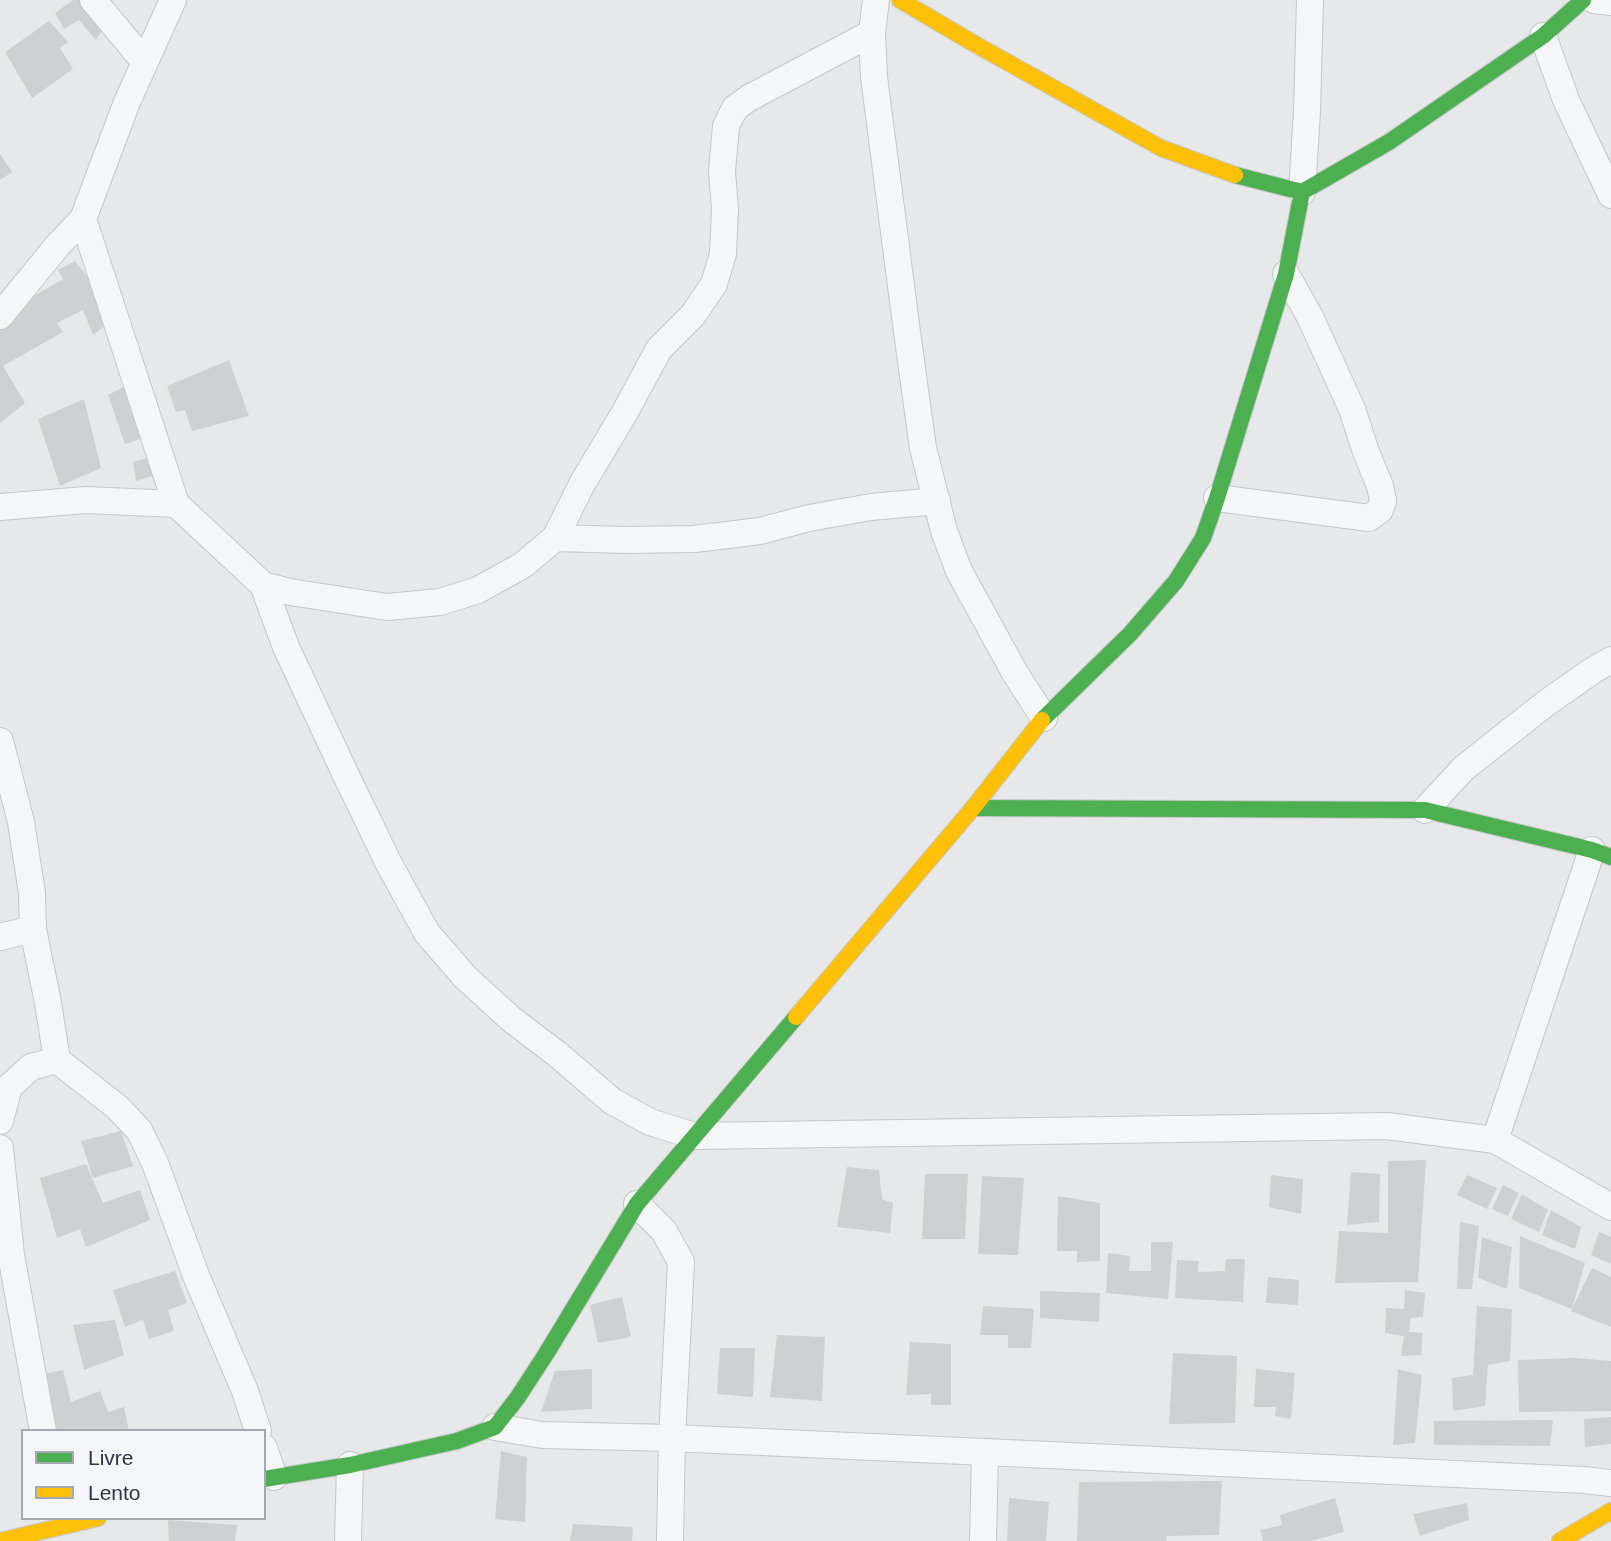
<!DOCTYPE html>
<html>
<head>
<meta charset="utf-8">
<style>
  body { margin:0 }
  #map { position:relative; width:1611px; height:1541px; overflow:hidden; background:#e6e8ea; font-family:Arial,sans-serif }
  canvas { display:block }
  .legend { position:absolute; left:21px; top:1429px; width:245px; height:91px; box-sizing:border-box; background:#f4f6f9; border:2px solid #a4a8b1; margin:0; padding:9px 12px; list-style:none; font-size:21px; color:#2b3445 }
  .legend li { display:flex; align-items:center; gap:14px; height:35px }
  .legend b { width:35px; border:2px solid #a4a8b1 }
</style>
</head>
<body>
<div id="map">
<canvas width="1611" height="1541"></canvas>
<ul class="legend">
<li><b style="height:9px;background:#4caf50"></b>Livre</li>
<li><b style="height:9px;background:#ffc107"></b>Lento</li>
</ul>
</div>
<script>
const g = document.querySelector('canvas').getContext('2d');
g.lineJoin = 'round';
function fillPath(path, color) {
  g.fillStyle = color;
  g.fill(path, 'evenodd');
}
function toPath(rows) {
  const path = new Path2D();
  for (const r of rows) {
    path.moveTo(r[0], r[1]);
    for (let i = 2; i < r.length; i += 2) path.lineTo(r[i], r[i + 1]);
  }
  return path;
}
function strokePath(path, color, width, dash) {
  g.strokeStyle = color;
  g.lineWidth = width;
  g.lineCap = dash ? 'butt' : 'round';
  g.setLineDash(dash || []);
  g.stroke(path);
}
const building = toPath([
  [73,0,86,0,106,24,96,40,79,20,64,29,55,13],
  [49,21,68,42,60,48,73,69,32,98,5,52],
  [0,154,12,172,0,180],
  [75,261,93,284,107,324,93,335,83,310,57,323,63,332,3,366,25,403,0,423,0,329,31,298,63,279,58,270],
  [229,360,249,416,192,431,185,410,176,412,167,386],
  [127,385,146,437,125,444,108,395],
  [84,399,101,468,60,486,38,419],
  [147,458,153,476,136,481,133,462],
  [121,1131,133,1166,93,1178,81,1141],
  [1426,1160,1418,1282,1335,1283,1339,1231,1388,1233,1388,1161],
  [86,1164,103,1203,140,1190,150,1220,86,1247,80,1229,57,1238,40,1178],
  [847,1167,879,1170,882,1199,893,1203,890,1233,837,1227],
  [1351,1172,1380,1174,1379,1222,1347,1225],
  [925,1174,968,1174,965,1239,922,1239],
  [1271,1175,1303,1179,1301,1214,1269,1207],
  [1467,1175,1497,1188,1487,1209,1457,1195],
  [982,1176,1024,1178,1018,1255,978,1254],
  [1503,1185,1519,1193,1508,1216,1492,1209],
  [1522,1194,1548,1210,1539,1232,1511,1219],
  [1058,1196,1100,1203,1100,1261,1077,1262,1077,1251,1057,1251],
  [1551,1210,1581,1227,1575,1249,1542,1235],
  [1460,1222,1479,1226,1472,1289,1457,1289],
  [1599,1232,1611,1237,1611,1264,1591,1255],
  [1520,1236,1585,1263,1572,1309,1519,1288],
  [1482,1237,1512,1247,1507,1289,1478,1278],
  [1151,1242,1173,1242,1168,1299,1106,1293,1108,1253,1130,1256,1129,1271,1151,1271],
  [1226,1259,1245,1259,1243,1302,1175,1298,1177,1260,1199,1261,1198,1272,1225,1271],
  [1592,1268,1611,1277,1611,1327,1571,1311],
  [175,1271,187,1303,168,1310,174,1331,149,1339,143,1320,125,1327,113,1290],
  [1268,1277,1299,1280,1298,1305,1266,1303],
  [1405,1290,1425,1293,1423,1317,1410,1318,1409,1332,1423,1333,1421,1355,1401,1356,1404,1336,1385,1333,1386,1308,1404,1309],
  [1040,1291,1100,1293,1099,1322,1040,1318],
  [622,1297,631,1337,598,1343,590,1305],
  [983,1306,1034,1309,1031,1348,1008,1348,1008,1335,980,1335],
  [1477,1306,1512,1309,1510,1361,1488,1365,1485,1406,1453,1411,1452,1378,1473,1375],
  [115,1320,124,1355,84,1370,73,1325],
  [777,1335,825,1337,822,1401,770,1397],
  [910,1342,951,1344,951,1405,931,1405,931,1394,906,1395],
  [720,1348,755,1348,753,1397,717,1394],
  [1173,1353,1237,1356,1235,1423,1169,1424],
  [1575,1358,1611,1361,1611,1411,1519,1412,1518,1360],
  [592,1369,592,1409,541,1412,555,1371],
  [1256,1369,1295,1373,1291,1419,1275,1416,1276,1407,1254,1407],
  [1398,1369,1422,1375,1415,1443,1393,1445],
  [63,1370,71,1402,100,1391,108,1412,124,1407,129,1431,54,1431,44,1374],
  [1611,1417,1611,1444,1585,1447,1584,1419],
  [1553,1420,1550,1446,1434,1445,1434,1421],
  [501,1451,527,1457,525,1522,495,1519],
  [1222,1481,1219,1535,1167,1536,1166,1541,1077,1541,1079,1482],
  [1009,1498,1049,1502,1046,1541,1007,1541],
  [1335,1498,1344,1532,1310,1541,1263,1541,1260,1530,1282,1525,1280,1515],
  [1467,1503,1469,1520,1420,1536,1413,1514],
  [168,1520,237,1525,235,1541,169,1541],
  [573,1524,633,1527,632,1541,570,1541]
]);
const street = toPath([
  [93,0,144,61],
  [876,0,872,33,874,77,907,332,923,448,944,531,959,571,1015,673,1044,718],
  [1594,0,1611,2],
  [1543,36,1566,100,1611,195],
  [1302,192,1307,112,1310,0],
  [83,219,176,504,263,585,290,592,387,607,440,602,478,590,523,565,555,538,582,484,625,412,659,349,693,315,714,284,723,254,725,209,722,171,726,126,735,108,749,98,872,33],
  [0,316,58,245,83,219,127,102,173,0],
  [1217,498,1369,518,1380,510,1383,501,1380,486,1366,452,1352,409,1310,317,1286,274],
  [0,507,86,500,176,504],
  [555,538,626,540,694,539,760,531,809,518,871,507,937,501],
  [263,585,286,647,344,771,389,864,427,933,465,977,511,1019,557,1054,612,1101,650,1122,695,1136,1387,1126,1495,1140,1611,1207],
  [0,741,21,822,32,893,33,929,48,1003,57,1060,117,1107,139,1130,155,1163,197,1278,245,1391,258,1431],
  [1425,810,1464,768,1545,704,1592,671,1611,660],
  [0,937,33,929],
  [0,1121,9,1087,31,1067,57,1060],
  [1495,1140,1592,850],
  [0,1148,11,1255,43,1431],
  [637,1204,664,1231,681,1262,672,1438,670,1541],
  [495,1427,542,1435,672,1438,985,1452,1584,1480,1611,1483],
  [264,1448,274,1477],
  [348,1541,350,1465],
  [983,1541,985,1452]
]);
const fast = toPath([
  [1235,175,1302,192,1389,142,1543,36,1583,0],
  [1042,720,1130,634,1176,581,1203,538,1217,498,1286,274,1302,192],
  [973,808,1425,810,1592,850,1611,857],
  [264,1479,350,1465,457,1441,495,1427,518,1397,546,1354,637,1204,796,1017]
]);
const slow = toPath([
  [900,0,973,43,1161,148,1235,175],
  [796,1017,973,808,1042,720],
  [0,1541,98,1518],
  [1560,1541,1611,1511]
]);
fillPath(building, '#ced0d3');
strokePath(street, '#c4c6c8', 28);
strokePath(fast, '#c4c6c8', 18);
strokePath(slow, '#c4c6c8', 18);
strokePath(street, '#f5f6f7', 26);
strokePath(fast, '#4caf50', 16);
strokePath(slow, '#ffc107', 16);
</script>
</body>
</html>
